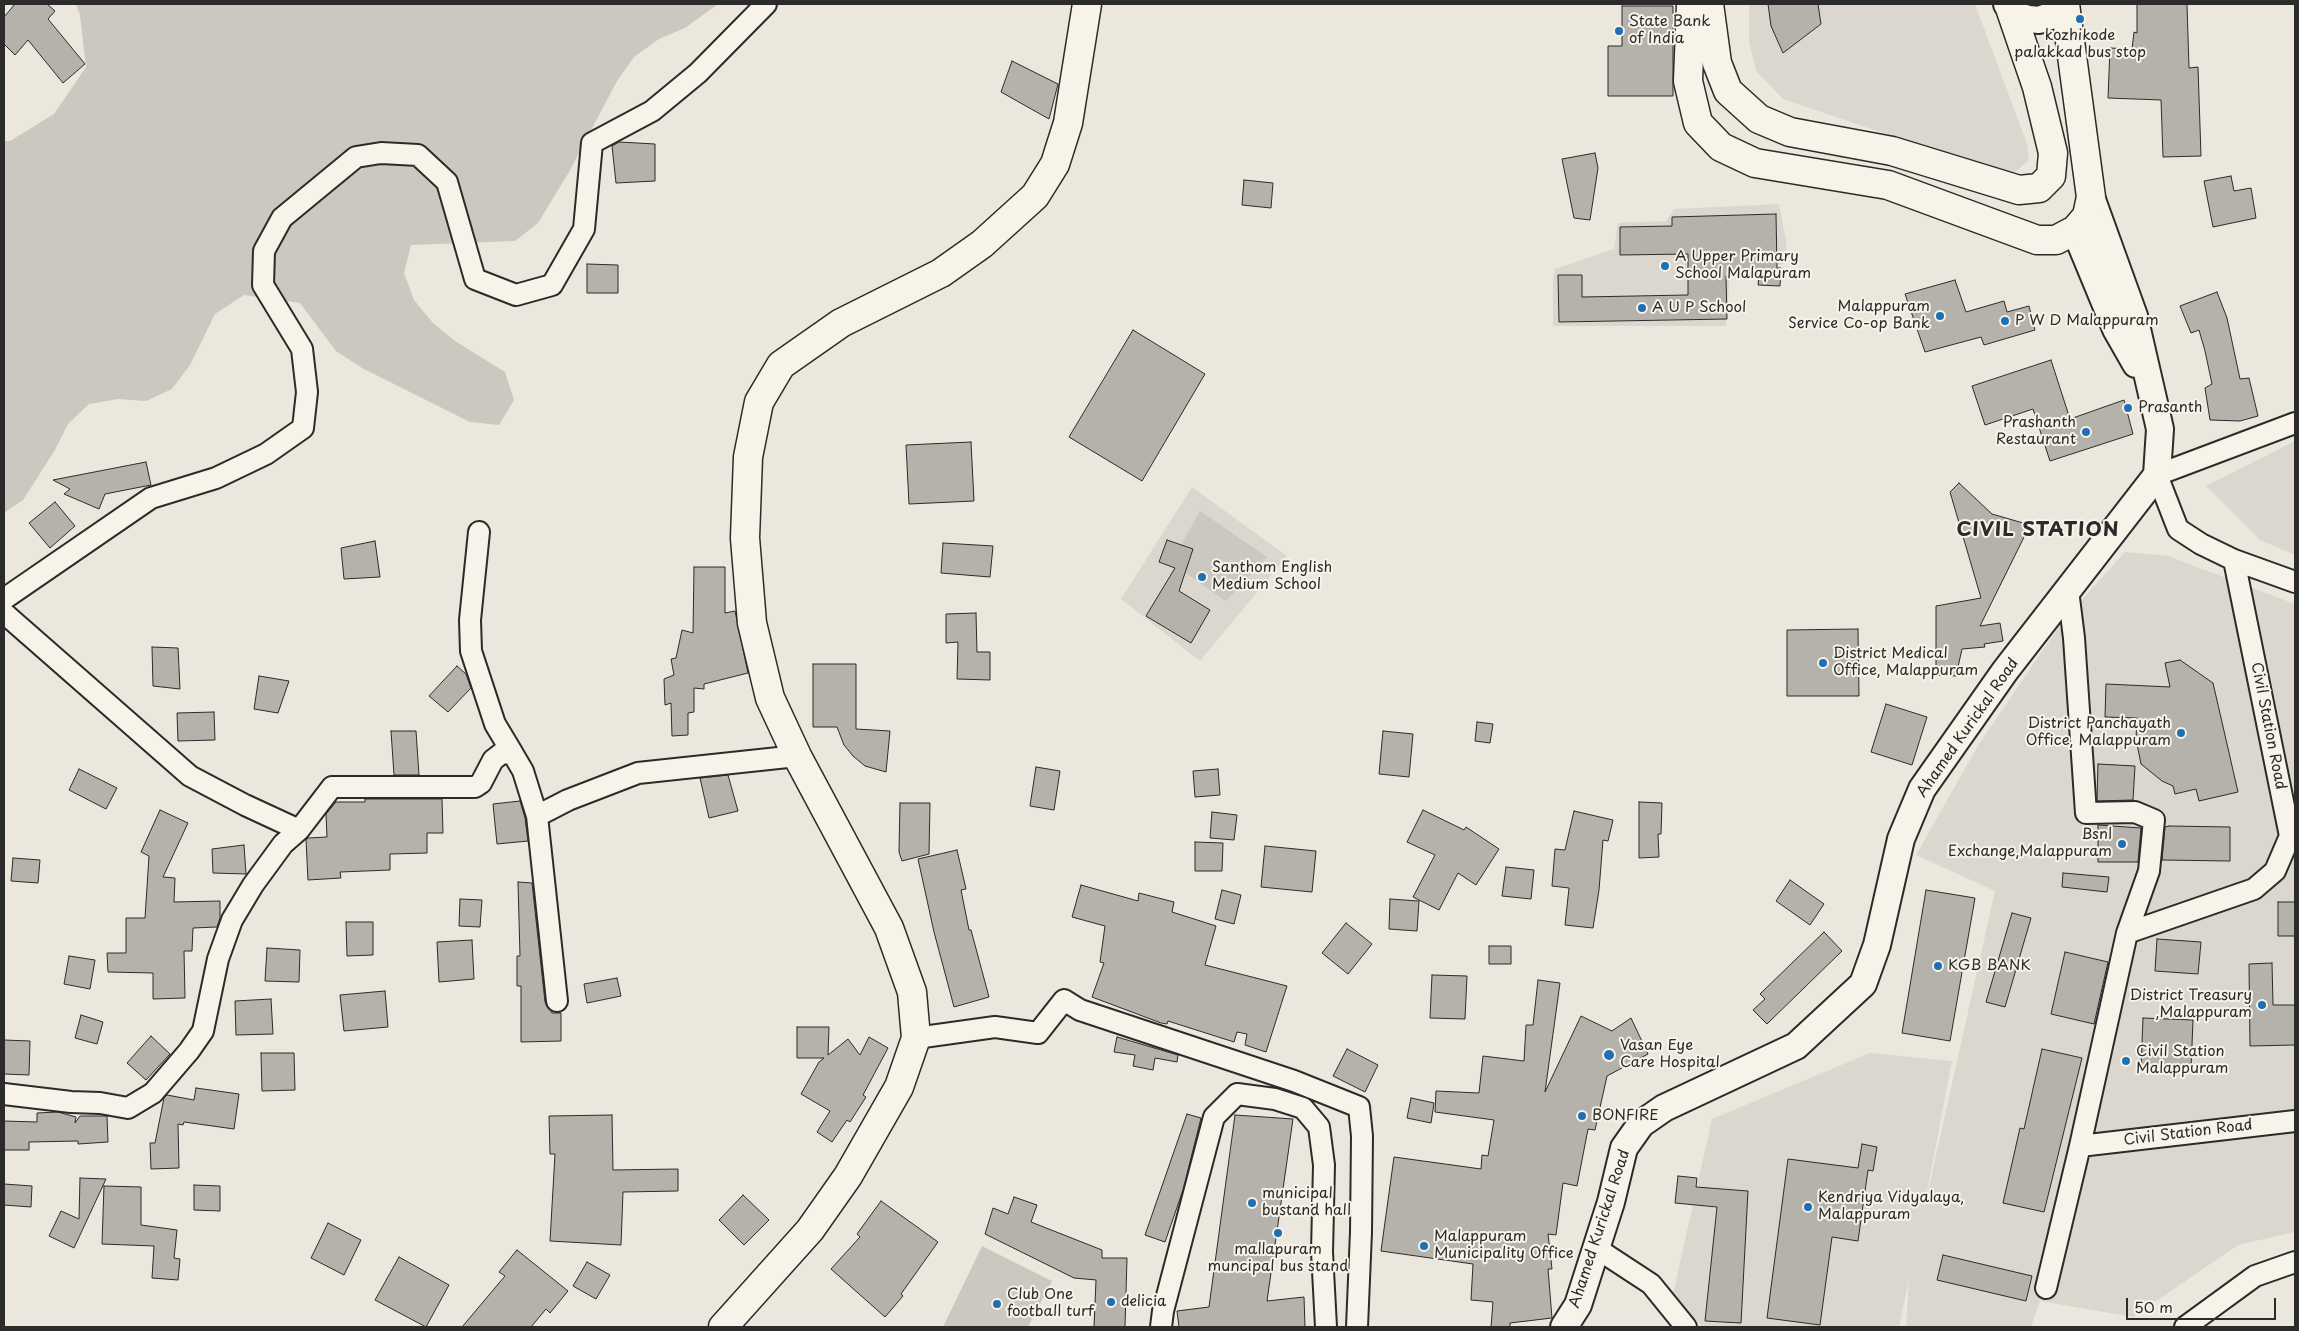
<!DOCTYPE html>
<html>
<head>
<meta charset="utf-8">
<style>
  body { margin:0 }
  #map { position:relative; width:2299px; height:1331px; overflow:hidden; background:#ebe7dd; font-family:"Playpen Sans",sans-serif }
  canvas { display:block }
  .frame { position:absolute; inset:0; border:5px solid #2b2b2b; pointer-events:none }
  .scale { position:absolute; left:2126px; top:1298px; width:150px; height:22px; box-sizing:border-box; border:2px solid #2b2b2b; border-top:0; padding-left:6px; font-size:15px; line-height:18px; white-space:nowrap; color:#2b2b2b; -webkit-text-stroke:4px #f7f3e8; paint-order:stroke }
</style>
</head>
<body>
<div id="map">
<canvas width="2299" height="1331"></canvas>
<div class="frame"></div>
<div class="scale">50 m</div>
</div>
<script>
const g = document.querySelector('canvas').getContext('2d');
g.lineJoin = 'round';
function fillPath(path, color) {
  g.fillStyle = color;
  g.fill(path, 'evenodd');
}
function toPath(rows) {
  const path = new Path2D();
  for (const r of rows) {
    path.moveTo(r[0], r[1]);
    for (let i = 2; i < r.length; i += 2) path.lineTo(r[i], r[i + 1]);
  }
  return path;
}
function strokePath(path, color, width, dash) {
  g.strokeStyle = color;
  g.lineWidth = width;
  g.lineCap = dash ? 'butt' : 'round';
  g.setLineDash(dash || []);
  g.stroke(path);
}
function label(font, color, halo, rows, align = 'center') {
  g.font = font + ' "Playpen Sans",sans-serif';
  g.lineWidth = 4;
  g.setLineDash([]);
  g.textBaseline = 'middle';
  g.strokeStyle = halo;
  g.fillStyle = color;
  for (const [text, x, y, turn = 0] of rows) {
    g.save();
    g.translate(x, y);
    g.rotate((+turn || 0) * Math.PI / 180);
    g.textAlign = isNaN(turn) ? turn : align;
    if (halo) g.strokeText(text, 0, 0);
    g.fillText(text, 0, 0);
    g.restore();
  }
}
const built = toPath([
  [1749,4,1975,4,2027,144,2029,160,2015,172,1998,172,1783,99,1756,71,1749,41],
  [1779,204,1786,241,1787,263,1730,272,1726,326,1553,326,1553,280,1555,269,1614,249,1618,223,1666,221,1674,209],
  [2295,441,2295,555,2260,540,2206,486],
  [1192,487,1287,556,1200,661,1121,599],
  [2125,552,2168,556,2295,604,2295,1232,2238,1245,2133,1317,2040,1301,2031,1327,1906,1327,1909,1279,1899,1327,1702,1327,1673,1294,1712,1119,1870,1053,1952,1061,1922,1218,1995,891,1916,855,1979,744,2062,622]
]);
const green = toPath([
  [76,4,718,4,685,28,659,39,634,57,617,81,569,172,538,223,515,241,411,245,404,273,414,300,433,323,455,341,505,372,514,400,499,425,470,422,362,368,336,351,300,303,244,295,215,314,190,365,172,389,146,401,118,399,89,404,68,424,55,450,23,500,4,513,4,141,10,141,54,114,86,67,80,15],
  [1200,511,1267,557,1226,601,1171,563],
  [982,1246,1052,1281,1028,1327,943,1327]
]);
const building = toPath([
  [15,4,47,4,55,11,48,19,85,64,63,83,28,40,15,55,4,44,4,17,15,4],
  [1768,4,1818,4,1821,24,1783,53,1771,26,1768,4],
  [2137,4,2187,4,2189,68,2198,67,2201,156,2163,157,2161,100,2108,98,2110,48,2132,49,2134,32,2137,33,2137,4],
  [1622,6,1673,6,1673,96,1608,96,1608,46,1622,46,1622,6],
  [1012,61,1058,84,1049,119,1001,92,1012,61],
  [619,142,655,144,655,181,616,183,612,146,619,142],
  [1595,153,1598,168,1590,220,1574,218,1562,159,1595,153],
  [2231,176,2234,191,2251,188,2256,218,2213,227,2204,181,2231,176],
  [1244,180,1273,183,1271,208,1242,205,1244,180],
  [1776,214,1777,268,1781,268,1780,286,1758,285,1759,276,1726,276,1727,319,1559,322,1558,275,1582,275,1582,297,1688,295,1688,254,1620,255,1620,227,1672,226,1672,217,1776,214],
  [587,264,618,265,618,293,587,293,587,264],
  [1955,280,1966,312,2004,301,2007,312,2029,306,2035,330,1984,345,1981,337,1925,352,1905,294,1955,280],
  [2217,292,2227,318,2240,379,2249,378,2258,416,2240,421,2210,420,2205,388,2212,384,2205,351,2199,330,2191,333,2180,306,2217,292],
  [1133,330,1205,374,1142,481,1069,437,1133,330],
  [2051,360,2070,419,2124,400,2133,434,2050,461,2033,409,1985,425,1972,386,2051,360],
  [971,442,974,501,909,504,906,445,971,442],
  [146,462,151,485,105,494,99,509,64,494,70,489,53,480,146,462],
  [1959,483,1992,514,2030,525,1980,626,2000,623,2003,641,1984,644,1985,647,1962,649,1956,676,1936,675,1936,606,1981,598,1950,492,1959,483],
  [55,502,75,526,50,548,29,523,55,502],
  [1167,540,1193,549,1179,591,1210,610,1191,643,1146,616,1175,568,1159,562,1167,540],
  [375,541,380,577,344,579,341,548,375,541],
  [943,543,993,546,990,577,941,573,943,543],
  [694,567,725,567,725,613,735,611,748,673,704,684,704,689,694,688,694,712,688,713,688,735,672,736,671,703,665,705,664,679,674,675,671,659,676,658,682,630,693,633,694,567],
  [976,613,977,652,990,652,990,680,957,679,958,642,946,643,946,614,976,613],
  [1858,629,1859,696,1787,696,1787,630,1858,629],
  [152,647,178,648,180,689,153,686,152,647],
  [2180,660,2213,683,2238,792,2199,801,2196,789,2175,794,2173,786,2162,781,2141,764,2136,739,2137,718,2105,717,2106,684,2170,687,2165,663,2180,660],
  [813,664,856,664,856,729,890,731,886,772,865,766,853,756,844,745,837,727,813,727,813,664],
  [457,666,466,674,471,688,448,712,429,696,457,666],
  [259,676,289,681,278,713,254,709,259,676],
  [1886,704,1927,717,1912,765,1871,752,1886,704],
  [214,712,215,740,178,741,177,713,214,712],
  [1477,722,1493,724,1490,743,1475,741,1477,722],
  [391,731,416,731,419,775,394,775,391,731],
  [1383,731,1413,734,1409,777,1379,774,1383,731],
  [2098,764,2135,766,2133,800,2097,801,2098,764],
  [1036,767,1060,771,1054,810,1030,806,1036,767],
  [79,769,117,788,106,809,69,790,79,769],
  [1218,769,1220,795,1195,797,1193,771,1218,769],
  [728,775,738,811,709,818,700,778,728,775],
  [365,799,442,799,443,833,427,833,427,853,390,854,390,870,340,872,341,878,308,880,306,840,308,838,327,837,326,814,336,802,365,802,365,799],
  [520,801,525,818,528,841,497,844,493,804,520,801],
  [1639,802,1662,803,1661,834,1658,834,1659,857,1639,858,1639,802],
  [900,803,930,803,929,854,902,861,899,852,900,803],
  [160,810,188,823,163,877,175,878,174,902,220,901,220,918,217,927,193,928,192,951,184,951,185,998,153,999,153,973,108,972,107,953,126,953,126,918,145,918,149,856,141,852,160,810],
  [1423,810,1464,830,1466,827,1499,849,1476,885,1458,873,1439,910,1413,897,1435,855,1407,842,1423,810],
  [1574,811,1613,820,1608,841,1603,840,1599,890,1593,928,1565,925,1569,888,1552,886,1555,849,1565,850,1574,811],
  [1212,812,1237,815,1234,840,1210,838,1212,812],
  [2098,825,2141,828,2138,862,2098,862,2098,825],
  [2169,826,2230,827,2230,861,2162,860,2165,827,2169,826],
  [1195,842,1223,843,1222,871,1195,871,1195,842],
  [244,845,246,874,213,873,212,849,244,845],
  [1265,846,1316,851,1312,892,1261,887,1265,846],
  [957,850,966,889,961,890,969,930,971,930,989,997,954,1007,934,932,918,859,957,850],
  [13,858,40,860,38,883,11,881,13,858],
  [1506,867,1534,870,1531,899,1502,896,1506,867],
  [2063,873,2109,877,2107,892,2062,887,2063,873],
  [1790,880,1824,904,1810,925,1776,901,1790,880],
  [518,882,532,883,545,1002,552,1013,561,1013,561,1041,521,1042,521,986,517,986,517,956,520,956,518,882],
  [1081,885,1138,901,1139,893,1174,902,1172,912,1216,926,1205,965,1287,986,1266,1052,1245,1045,1247,1034,1237,1032,1234,1042,1168,1021,1167,1024,1161,1023,1092,997,1104,963,1100,962,1105,926,1072,917,1081,885],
  [1222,890,1241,895,1234,924,1215,919,1222,890],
  [1926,890,1975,898,1950,1041,1902,1033,1926,890],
  [460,899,482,900,480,927,459,926,460,899],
  [1390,899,1419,901,1417,931,1389,929,1390,899],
  [2278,902,2295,902,2295,936,2278,936,2278,902],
  [2012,913,2031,918,2005,1007,1986,1002,2012,913],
  [346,922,373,922,373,955,347,956,346,922],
  [1346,923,1372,944,1348,974,1322,953,1346,923],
  [1824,932,1842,951,1767,1024,1753,1010,1765,999,1760,994,1824,932],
  [2157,939,2201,942,2198,974,2155,971,2157,939],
  [472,940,474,979,439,982,437,942,472,940],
  [1489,946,1511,946,1511,964,1489,964,1489,946],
  [267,948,300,950,299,982,265,981,267,948],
  [2065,952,2108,962,2094,1024,2051,1014,2065,952],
  [69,956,95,960,90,989,64,984,69,956],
  [2272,963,2273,1005,2295,1005,2295,1045,2250,1046,2249,964,2272,963],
  [1432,975,1467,976,1465,1019,1430,1018,1432,975],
  [617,978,621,996,587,1003,584,984,617,978],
  [1538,980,1560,983,1545,1092,1581,1016,1612,1031,1631,1018,1648,1054,1607,1076,1595,1130,1588,1129,1577,1186,1563,1183,1556,1235,1548,1234,1552,1269,1548,1269,1552,1318,1510,1323,1510,1327,1491,1327,1493,1302,1471,1300,1473,1264,1381,1251,1394,1157,1481,1169,1482,1155,1488,1156,1494,1120,1435,1112,1436,1091,1479,1093,1483,1056,1524,1061,1526,1025,1533,1025,1538,980],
  [385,991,388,1027,344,1031,340,995,385,991],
  [271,999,273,1034,236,1035,235,1001,271,999],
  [81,1015,103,1022,97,1044,75,1038,81,1015],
  [2143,1018,2193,1020,2191,1069,2141,1068,2143,1018],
  [797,1027,829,1027,828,1055,848,1039,860,1055,869,1037,888,1048,863,1095,866,1097,850,1122,847,1120,832,1142,817,1132,830,1111,801,1094,819,1062,824,1058,797,1058,797,1027],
  [151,1036,170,1054,146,1080,127,1063,151,1036],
  [1117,1037,1178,1055,1177,1062,1155,1058,1153,1070,1133,1066,1135,1055,1114,1052,1117,1037],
  [4,1040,30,1041,29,1075,4,1074,4,1040],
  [1347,1049,1378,1065,1365,1092,1333,1076,1347,1049],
  [2042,1049,2082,1058,2044,1212,2003,1203,2020,1128,2024,1129,2042,1049],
  [261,1053,294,1053,295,1090,262,1091,261,1053],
  [196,1088,239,1094,234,1129,184,1122,183,1125,178,1124,179,1168,151,1169,150,1143,155,1143,164,1098,167,1095,194,1100,196,1088],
  [1411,1098,1434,1103,1431,1123,1407,1118,1411,1098],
  [58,1112,76,1117,75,1123,80,1116,107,1116,108,1142,78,1144,78,1141,29,1142,29,1150,4,1150,4,1121,37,1122,37,1113,58,1112],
  [1187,1114,1201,1118,1183,1190,1165,1242,1145,1235,1187,1114],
  [612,1115,613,1170,678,1169,678,1191,623,1192,621,1245,550,1241,555,1154,550,1154,549,1116,612,1115],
  [1235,1115,1293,1119,1267,1301,1304,1297,1305,1327,1179,1327,1177,1311,1209,1307,1235,1115],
  [1862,1144,1877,1147,1873,1171,1868,1170,1858,1241,1832,1237,1820,1325,1767,1318,1788,1159,1858,1168,1862,1144],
  [1678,1176,1697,1178,1696,1187,1748,1191,1741,1323,1705,1321,1717,1207,1675,1203,1678,1176],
  [80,1178,106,1179,74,1248,49,1236,61,1211,79,1219,80,1178],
  [4,1184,32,1186,31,1207,4,1205,4,1184],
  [194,1185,220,1186,220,1211,194,1210,194,1185],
  [104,1186,141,1187,141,1225,177,1230,174,1258,180,1259,178,1280,152,1278,154,1246,102,1244,104,1186],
  [743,1195,769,1220,744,1245,719,1220,743,1195],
  [1014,1197,1037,1205,1031,1222,1102,1250,1102,1258,1127,1258,1125,1327,1094,1327,1096,1280,1074,1278,985,1234,993,1208,1008,1214,1014,1197],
  [881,1201,938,1242,901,1294,903,1296,885,1317,831,1269,860,1237,857,1234,881,1201],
  [328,1223,361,1240,344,1275,311,1258,328,1223],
  [517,1250,568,1291,550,1313,546,1309,531,1327,462,1327,505,1276,499,1272,517,1250],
  [1943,1255,2032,1276,2026,1301,1937,1280,1943,1255],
  [399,1257,449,1285,426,1327,375,1300,399,1257],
  [587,1262,610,1275,596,1299,573,1286,587,1262]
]);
const minor = toPath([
  [2295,423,2157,475,2178,529,2201,544,2234,560,2295,582],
  [479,532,470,620,471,651,495,724,513,754],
  [2068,590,2074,638,2086,813,2135,812,2154,820,2149,871,2127,933],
  [4,599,151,498,216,478,266,454,303,428,307,392,302,349,263,285,264,251,282,218,356,157,381,153,418,155,447,182,475,279,516,295,552,285,584,229,592,143,652,111,698,73,766,4],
  [4,613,190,776,245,805,299,830,332,787,475,787,481,783,493,760,502,753,513,754,523,771,537,816,568,800,638,773,797,756],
  [537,816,557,1001],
  [916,1038,995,1027,1038,1033,1064,1000,1080,1010,1294,1081,1359,1107,1362,1136,1361,1232,1357,1327],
  [4,1094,71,1102,100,1103,128,1108,153,1093,189,1051,203,1031,218,959,232,920,253,885,283,844,299,830],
  [2080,1146,2295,1121],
  [1596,1248,1651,1284,1686,1327],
  [2046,1288,2080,1146,2127,933,2254,889,2275,871,2290,836,2234,560],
  [1161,1327,1163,1311,1214,1117,1237,1094,1275,1099,1303,1108,1319,1127,1324,1165,1322,1252,1326,1327],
  [2185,1327,2255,1276,2295,1262]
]);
const major = toPath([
  [2007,4,2018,16,2029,19,2039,20,2050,16,2062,4],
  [2075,230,2116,329,2136,364],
  [1564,1327,1578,1305,1611,1202,1624,1148,1641,1124,1664,1108,1796,1046,1863,984,1877,945,1901,839,1922,789,2005,671,2157,475,2160,429,2134,316,2091,197]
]);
const highway = toPath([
  [1691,4,1688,81,1698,123,1721,147,1755,163,1888,185,2037,240,2056,240,2075,230,2087,216,2091,197,2065,4],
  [1709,4,1717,63,1728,91,1759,119,1790,132,1892,151,2019,190,2039,188,2051,176,2053,153,2037,87,2010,8],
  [723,1327,810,1230,848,1176,899,1087,916,1038,912,992,889,928,797,756,770,698,752,623,745,538,748,457,759,402,781,365,841,323,941,273,982,244,1035,196,1055,164,1068,123,1087,4]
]);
const markers = [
  [2080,19,5,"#1f6fb2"],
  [1619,31,5,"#1f6fb2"],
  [1665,266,5,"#1f6fb2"],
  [1642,308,5,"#1f6fb2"],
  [1940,316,5,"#1f6fb2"],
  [2005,321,5,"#1f6fb2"],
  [2128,408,5,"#1f6fb2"],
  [2086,432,5,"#1f6fb2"],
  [1202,577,5,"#1f6fb2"],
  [1823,663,5,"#1f6fb2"],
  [2181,733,5,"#1f6fb2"],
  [2122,844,5,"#1f6fb2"],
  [1938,966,5,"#1f6fb2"],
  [2262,1005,5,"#1f6fb2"],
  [1609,1055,6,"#1f6fb2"],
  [2126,1061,5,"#1f6fb2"],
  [1582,1116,5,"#1f6fb2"],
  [1252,1203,5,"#1f6fb2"],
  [1808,1207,5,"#1f6fb2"],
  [1278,1233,5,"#1f6fb2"],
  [1424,1246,5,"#1f6fb2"],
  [1111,1302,5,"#1f6fb2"],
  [997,1304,5,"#1f6fb2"]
];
const poiNames = [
  ["State Bank",1629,22],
  ["of India",1629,39],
  ["kozhikode",2080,36,"center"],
  ["palakkad bus stop",2080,53,"center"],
  ["A Upper Primary",1675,257],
  ["School Malapuram",1675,274],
  ["Malappuram",1930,307,"right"],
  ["Service Co-op Bank",1930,324,"right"],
  ["A U P School",1652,308],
  ["P W D Malappuram",2015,321],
  ["Prasanth",2138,408],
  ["Prashanth",2076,423,"right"],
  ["Restaurant",2076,440,"right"],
  ["Santhom English",1212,568],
  ["Medium School",1212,585],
  ["District Medical",1833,654],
  ["Office, Malappuram",1833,671],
  ["District Panchayath",2171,724,"right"],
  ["Office, Malappuram",2171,741,"right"],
  ["Bsnl",2112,835,"right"],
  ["Exchange,Malappuram",2112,852,"right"],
  ["KGB BANK",1948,966],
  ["District Treasury",2252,996,"right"],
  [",Malappuram",2252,1013,"right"],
  ["Vasan Eye",1620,1046],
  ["Care Hospital",1620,1063],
  ["Civil Station",2136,1052],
  ["Malappuram",2136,1069],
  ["BONFIRE",1592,1116],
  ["municipal",1262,1194],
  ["bustand hall",1262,1211],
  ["Kendriya Vidyalaya,",1818,1198],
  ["Malappuram",1818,1215],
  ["Malappuram",1434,1237],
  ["Municipality Office",1434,1254],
  ["mallapuram",1278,1250,"center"],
  ["muncipal bus stand",1278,1267,"center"],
  ["Club One",1007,1295],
  ["football turf",1007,1312],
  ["delicia",1121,1302]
];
const streetNames = [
  ["Civil Station Road",2268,726,79],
  ["Ahamed Kurickal Road",1968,728,-55],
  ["Civil Station Road",2188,1133,-7],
  ["Ahamed Kurickal Road",1600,1229,-72]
];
const districtNames = [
  ["CIVIL STATION",2038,530]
];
fillPath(built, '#dbd7ce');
fillPath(green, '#cbc8bf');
fillPath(building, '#b5b2ab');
strokePath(building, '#2b2b2b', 1);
strokePath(minor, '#2b2b2b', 24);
strokePath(major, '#2b2b2b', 30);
strokePath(highway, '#2b2b2b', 31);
strokePath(minor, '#f7f3e8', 20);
strokePath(major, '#f7f3e8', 26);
strokePath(highway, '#f7f3e8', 28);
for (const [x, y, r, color] of markers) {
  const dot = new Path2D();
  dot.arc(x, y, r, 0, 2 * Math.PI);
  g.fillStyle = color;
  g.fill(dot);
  strokePath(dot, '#f7f3e8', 2);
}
label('15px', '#2b2b2b', '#f7f3e8', poiNames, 'left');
label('15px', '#2b2b2b', '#f7f3e8', streetNames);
g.letterSpacing = '1px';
label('bold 20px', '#2b2b2b', '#f7f3e8', districtNames);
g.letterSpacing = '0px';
</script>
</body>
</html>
